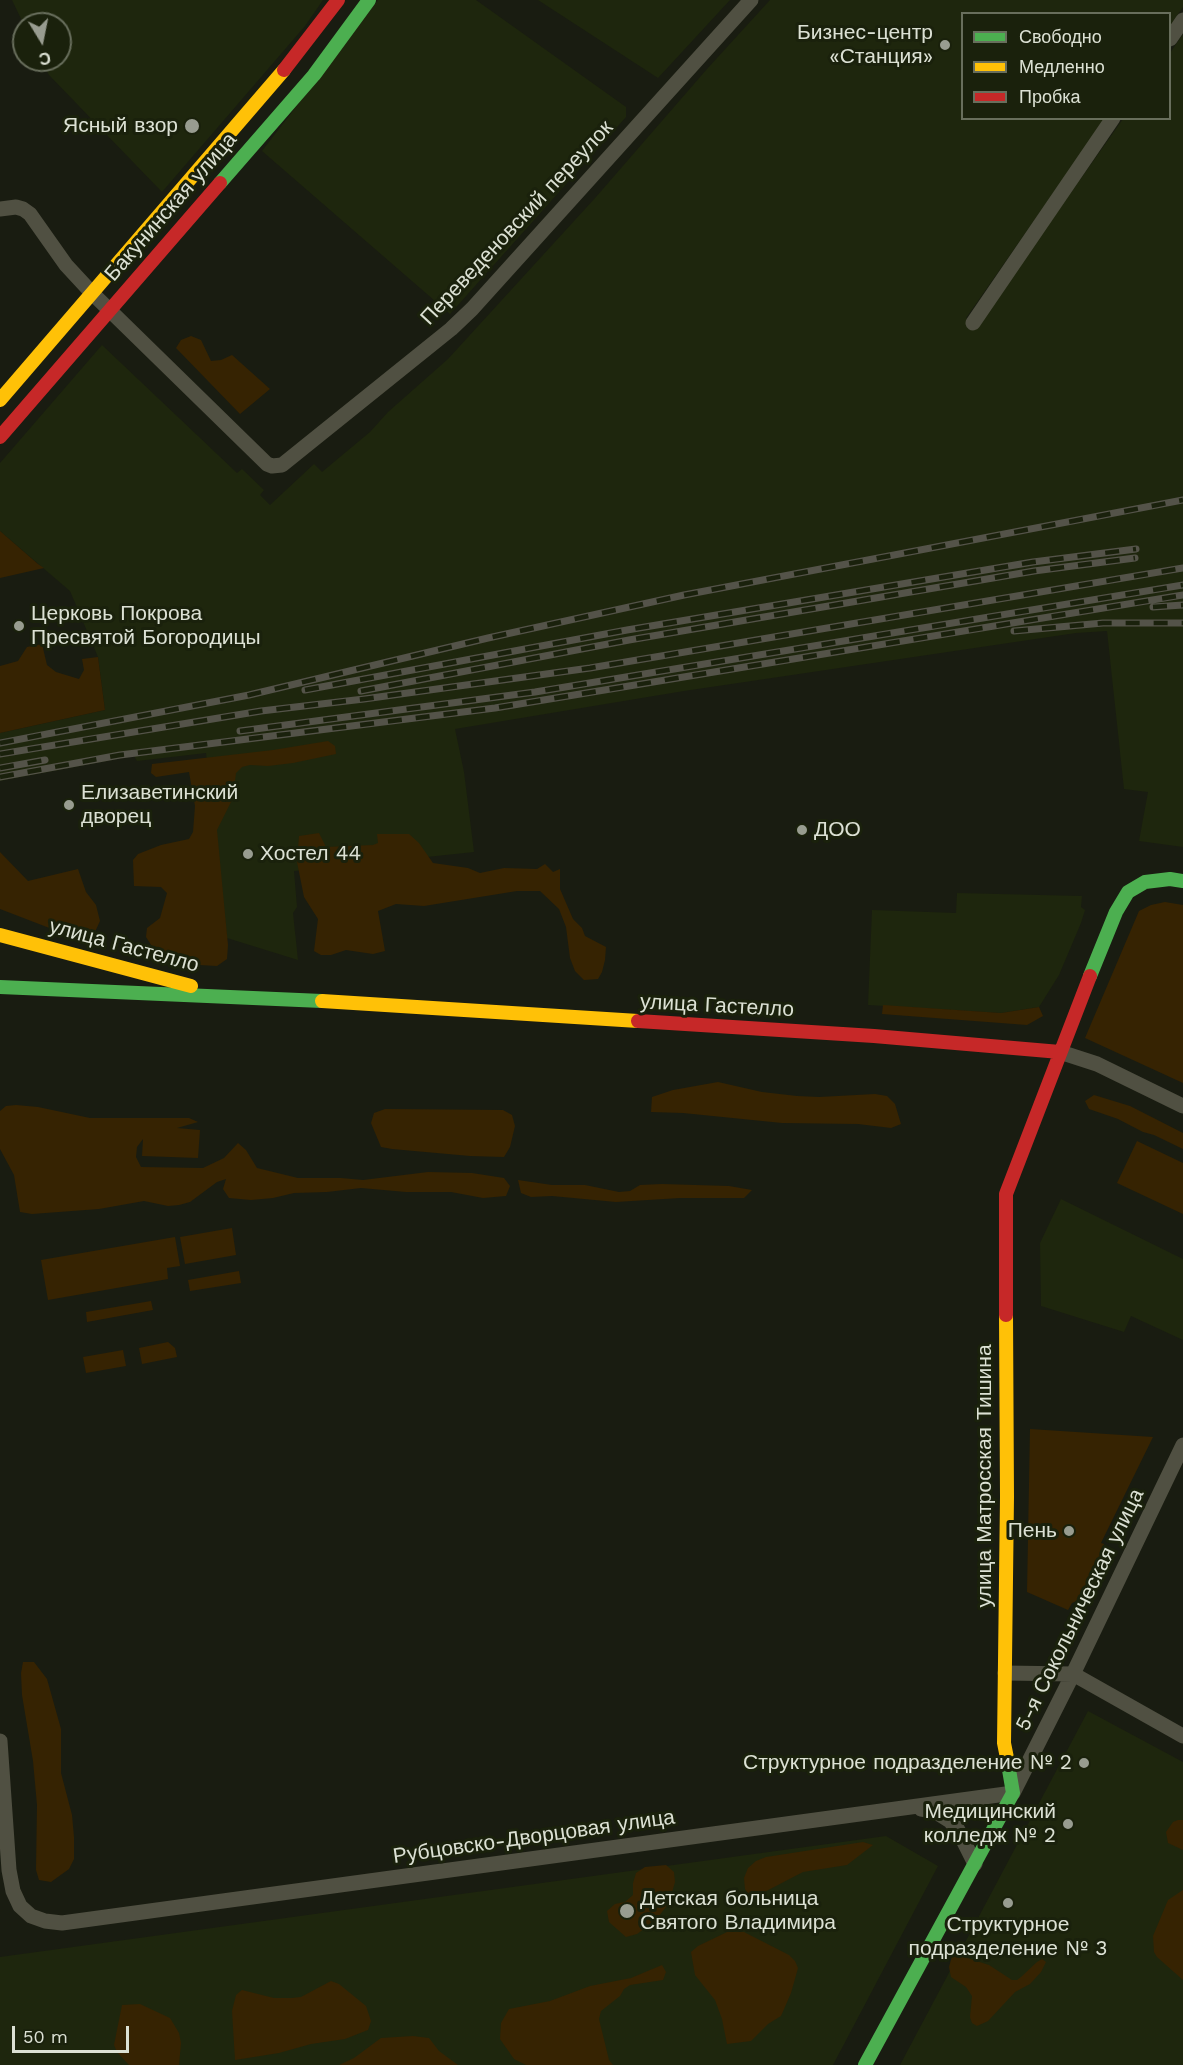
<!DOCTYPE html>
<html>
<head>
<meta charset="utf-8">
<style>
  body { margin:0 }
  #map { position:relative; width:1183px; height:2065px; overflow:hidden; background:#191c11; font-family:"Work Sans",sans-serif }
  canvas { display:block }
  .legend { position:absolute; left:961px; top:12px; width:210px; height:108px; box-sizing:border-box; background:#1a210c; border:2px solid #686e5c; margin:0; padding:8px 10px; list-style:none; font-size:18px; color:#dce1d4 }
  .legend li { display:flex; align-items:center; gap:12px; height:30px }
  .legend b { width:30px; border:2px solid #686e5c }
  .north { position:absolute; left:12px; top:12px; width:60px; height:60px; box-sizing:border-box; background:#1a210c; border:2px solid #686e5c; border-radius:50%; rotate:170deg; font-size:16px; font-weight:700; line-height:24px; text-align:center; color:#dce1d4 }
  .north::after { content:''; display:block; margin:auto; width:21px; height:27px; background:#989c90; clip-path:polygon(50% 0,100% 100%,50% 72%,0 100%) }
  .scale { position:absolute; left:12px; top:2026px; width:117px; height:27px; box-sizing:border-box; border:3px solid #dce1d4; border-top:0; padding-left:8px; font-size:18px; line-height:21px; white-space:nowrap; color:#dce1d4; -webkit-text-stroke:4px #1a210c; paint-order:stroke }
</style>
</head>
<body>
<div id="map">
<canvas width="1183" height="2065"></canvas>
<ul class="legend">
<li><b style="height:8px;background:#4caf50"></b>Свободно</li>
<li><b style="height:8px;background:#ffc107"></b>Медленно</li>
<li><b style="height:8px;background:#c62828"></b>Пробка</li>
</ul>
<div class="north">С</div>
<div class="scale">50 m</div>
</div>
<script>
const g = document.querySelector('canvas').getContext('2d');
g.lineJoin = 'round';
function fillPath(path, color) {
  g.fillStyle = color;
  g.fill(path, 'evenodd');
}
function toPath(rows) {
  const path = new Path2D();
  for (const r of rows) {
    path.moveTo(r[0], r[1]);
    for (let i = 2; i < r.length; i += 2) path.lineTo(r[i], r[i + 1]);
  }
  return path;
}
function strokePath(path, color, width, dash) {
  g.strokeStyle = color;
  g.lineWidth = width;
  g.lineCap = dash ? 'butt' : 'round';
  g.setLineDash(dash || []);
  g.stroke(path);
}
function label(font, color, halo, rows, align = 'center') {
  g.font = font + ' "Work Sans",sans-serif';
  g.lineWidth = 6;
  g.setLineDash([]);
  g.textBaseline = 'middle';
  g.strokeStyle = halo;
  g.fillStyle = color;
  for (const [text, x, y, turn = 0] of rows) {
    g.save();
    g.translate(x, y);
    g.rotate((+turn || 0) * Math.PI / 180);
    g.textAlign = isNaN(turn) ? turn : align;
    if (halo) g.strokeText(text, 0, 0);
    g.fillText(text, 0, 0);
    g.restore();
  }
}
const built = toPath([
  [12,0,323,0,305,26,162,192,49,75,41,60,60,60,60,24,24,25],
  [378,0,476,0,626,107,626,117,450,314,262,151],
  [538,0,730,0,658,78],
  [770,0,1183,0,1183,7,1170,26,1170,14,962,14,962,118,1105,119,966,318,979,326,1033,246,1123,119,1170,118,1170,53,1183,34,1183,847,1139,841,1148,792,1124,789,1107,631,1076,633,684,691,455,729,464,772,474,852,294,871,297,907,293,913,298,960,227,938,206,753,137,761,134,756,0,781,0,733,105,710,98,657,70,591,0,531,0,463,102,345,237,473,242,469,264,490,260,495,270,505,314,464,322,472,370,432,388,412,448,359,596,197,707,69],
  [957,893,1082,896,1081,907,1085,910,1081,923,1059,975,1039,1007,1001,1013,868,1005,872,910,956,913],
  [1061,1199,1183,1259,1183,1340,1131,1316,1124,1332,1041,1306,1040,1243],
  [1088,1711,1183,1762,1183,2065,900,2065],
  [886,1836,938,1866,833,2065,0,2065,0,1957]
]);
const green = toPath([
  [191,336,201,340,211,361,221,360,232,355,270,389,240,414,176,348,181,340],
  [0,531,38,564,44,568,0,578],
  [42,644,47,665,56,672,79,679,84,670,82,659,98,657,105,710,0,733,0,666,18,661,27,647],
  [328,741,335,746,336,754,293,763,268,766,250,765,242,767,236,773,233,798,217,830,228,945,227,959,217,966,199,965,158,956,146,937,147,928,160,918,167,893,161,887,134,886,133,860,138,854,161,845,189,839,193,832,195,806,189,772,156,777,151,773,152,764,273,750],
  [319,833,326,847,373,845,378,843,377,834,409,834,419,843,433,863,468,868,480,873,504,868,537,869,545,864,553,872,560,869,560,889,573,919,582,928,585,936,606,947,605,960,602,972,598,979,584,980,575,971,570,958,566,927,559,909,540,891,517,891,424,906,396,904,378,911,385,951,373,954,346,950,331,955,321,955,314,951,318,919,304,897,297,862,299,836],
  [0,852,28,881,78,869,86,892,96,905,100,921,94,934,52,929,0,909],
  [1165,902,1183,905,1183,1083,1085,1038,1139,911,1151,905],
  [883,1005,1001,1013,1039,1007,1043,1016,1027,1025,882,1014],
  [718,1082,762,1092,797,1096,819,1097,875,1094,887,1096,895,1104,901,1124,891,1128,858,1124,782,1123,683,1113,651,1112,652,1097,673,1090],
  [1094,1095,1130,1106,1183,1133,1183,1149,1154,1135,1143,1132,1118,1119,1089,1109,1085,1101],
  [16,1105,38,1107,90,1118,189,1118,198,1122,177,1128,200,1130,198,1158,142,1156,143,1139,137,1147,136,1157,141,1167,203,1168,224,1158,238,1143,246,1150,257,1168,298,1178,341,1178,363,1180,428,1172,472,1173,504,1178,510,1186,506,1196,483,1198,451,1192,406,1192,361,1188,327,1192,294,1193,273,1198,251,1200,229,1198,223,1189,226,1179,217,1182,190,1202,179,1205,168,1206,144,1201,99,1209,32,1214,20,1212,14,1175,0,1149,0,1111,6,1106],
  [385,1109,503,1110,512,1115,515,1126,510,1147,504,1157,470,1156,392,1149,381,1147,371,1123,374,1113],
  [1137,1141,1183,1163,1183,1214,1117,1183],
  [518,1180,552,1185,585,1185,619,1192,630,1191,640,1185,662,1184,729,1186,752,1190,744,1198,680,1198,616,1202,552,1196,531,1197,521,1193],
  [232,1228,236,1255,185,1264,180,1237],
  [175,1237,180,1266,167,1268,168,1279,48,1300,41,1260],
  [239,1271,241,1283,190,1291,188,1280],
  [151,1301,153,1310,87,1322,86,1312],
  [168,1342,175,1348,177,1357,142,1364,139,1348],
  [123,1350,126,1366,86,1373,83,1357],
  [1030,1429,1153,1437,1101,1543,1104,1544,1104,1549,1086,1583,1084,1594,1081,1599,1072,1603,1068,1610,1027,1592],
  [23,1662,34,1662,47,1679,61,1729,61,1773,72,1815,74,1837,74,1859,69,1869,51,1882,39,1880,36,1870,37,1805,33,1761,22,1695,21,1673],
  [1178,1820,1183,1820,1183,1850,1168,1843,1166,1832,1173,1822],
  [863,1842,873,1845,847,1865,803,1872,751,1899,745,1889,744,1878,748,1868,756,1861,766,1857],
  [666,1865,674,1872,675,1882,669,1903,655,1921,637,1934,626,1937,609,1922,607,1911,615,1904,625,1902,633,1895,633,1883,636,1873,645,1867],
  [1183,1890,1183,1980,1157,1957,1154,1952,1153,1936,1168,1900],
  [727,1932,744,1932,789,1955,795,1961,798,1968,791,1993,781,2016,768,2024,751,2041,727,2044,722,2019,715,2000,695,1975,691,1952,698,1946],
  [958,1955,989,1965,1012,1980,1017,1980,1021,1977,1037,1962,1042,1959,1046,1962,1041,1972,1030,1984,1015,1992,988,2021,977,2026,972,2023,970,2017,972,1996,966,1987,951,1977,949,1967,952,1956],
  [662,1965,666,1972,663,1980,630,1985,624,1989,620,1996,601,2011,599,2019,609,2060,613,2065,526,2065,514,2059,500,2039,501,2023,509,2009,550,2001,590,1986,631,1978],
  [331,1981,339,1984,366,2006,371,2021,368,2030,345,2039,311,2044,279,2053,235,2060,232,2011,236,1995,242,1990,274,1998,292,1998,301,1997],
  [140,2004,170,2018,179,2033,181,2043,179,2065,129,2065,117,2052,114,2045,122,2005],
  [413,2036,429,2038,439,2051,458,2065,339,2065,354,2058,381,2038]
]);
const street = toPath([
  [1170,39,1183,20],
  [0,209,16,207,23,209,30,214,66,265,91,292,267,464,272,466,282,465,451,329,472,309,751,0],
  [973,323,1113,118],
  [1060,1052,1097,1064,1183,1106],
  [1005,1673,1073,1674,1183,1736],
  [0,1741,9,1870,13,1891,20,1906,31,1916,45,1921,62,1923,1013,1793,1073,1674,1183,1445],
  [921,1809,934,1811,950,1821,958,1830,975,1864]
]);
const fast = toPath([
  [220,183,314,75,369,0],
  [1090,976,1116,912,1128,892,1145,882,1170,879,1183,881],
  [0,987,322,1001],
  [865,2065,1013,1793,1007,1758]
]);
const slow = toPath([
  [0,400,284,70],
  [0,935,191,986],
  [322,1001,638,1021],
  [1006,1315,1007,1497,1004,1743,1007,1758]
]);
const jam = toPath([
  [284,70,338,0],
  [0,437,220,183],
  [638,1021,874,1036,1060,1052],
  [1006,1315,1006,1194,1090,976]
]);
const rail = toPath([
  [1153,607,1183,605],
  [1014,631,1103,623,1183,623],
  [305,690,627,630,1033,562,1136,549],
  [361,691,629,640,1034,571,1135,558],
  [240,731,535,692,1183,585],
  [0,743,249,695,488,638,684,595,1183,500],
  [0,754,261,711,364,699,590,668,1183,568],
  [0,768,45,760],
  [0,777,120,755,495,708,1183,595]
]);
const markers = [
  [945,45,6,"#989c90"],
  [192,126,8,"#989c90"],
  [19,626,6,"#989c90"],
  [69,805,6,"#989c90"],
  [802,830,6,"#989c90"],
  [248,854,6,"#989c90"],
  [1069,1531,6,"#989c90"],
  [1084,1763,6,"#989c90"],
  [1068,1824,6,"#989c90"],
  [1008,1903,6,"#989c90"],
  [627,1911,8,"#989c90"]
];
const poiNames = [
  ["Бизнес-центр",933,33],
  ["«Станция»",933,57],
  ["Ясный взор",178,126],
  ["Церковь Покрова",31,614,"left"],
  ["Пресвятой Богородицы",31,638,"left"],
  ["Елизаветинский",81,793,"left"],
  ["дворец",81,817,"left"],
  ["ДОО",814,830,"left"],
  ["Хостел 44",260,854,"left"],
  ["Пень",1057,1531],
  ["Структурное подразделение № 2",1072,1763],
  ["Медицинский",1056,1812],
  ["колледж № 2",1056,1836],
  ["Детская больница",640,1899,"left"],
  ["Святого Владимира",640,1923,"left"],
  ["Структурное",1008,1925,"center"],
  ["подразделение № 3",1008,1949,"center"]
];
const streetNames = [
  ["Бакунинская улица",171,207,-49],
  ["Переведеновский переулок",517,223,-47],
  ["улица Гастелло",124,946,15],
  ["улица Гастелло",717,1006,3],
  ["улица Матросская Тишина",985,1476,-90],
  ["5-я Сокольническая улица",1080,1610,-64],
  ["Рубцовско-Дворцовая улица",534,1837,-8]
];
fillPath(built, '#1e260d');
fillPath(green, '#362302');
strokePath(street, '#505042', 15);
strokePath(fast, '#4caf50', 14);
strokePath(slow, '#ffc107', 14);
strokePath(jam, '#c62828', 14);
strokePath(rail, '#545349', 7);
strokePath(rail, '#1a210c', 4.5, [14]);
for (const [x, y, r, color] of markers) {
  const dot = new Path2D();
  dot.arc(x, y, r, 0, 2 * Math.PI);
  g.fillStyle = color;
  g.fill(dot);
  strokePath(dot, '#1a210c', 2);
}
label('21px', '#dce1d4', '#1a210c', poiNames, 'right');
label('21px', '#dce1d4', '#1a210c', streetNames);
</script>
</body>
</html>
